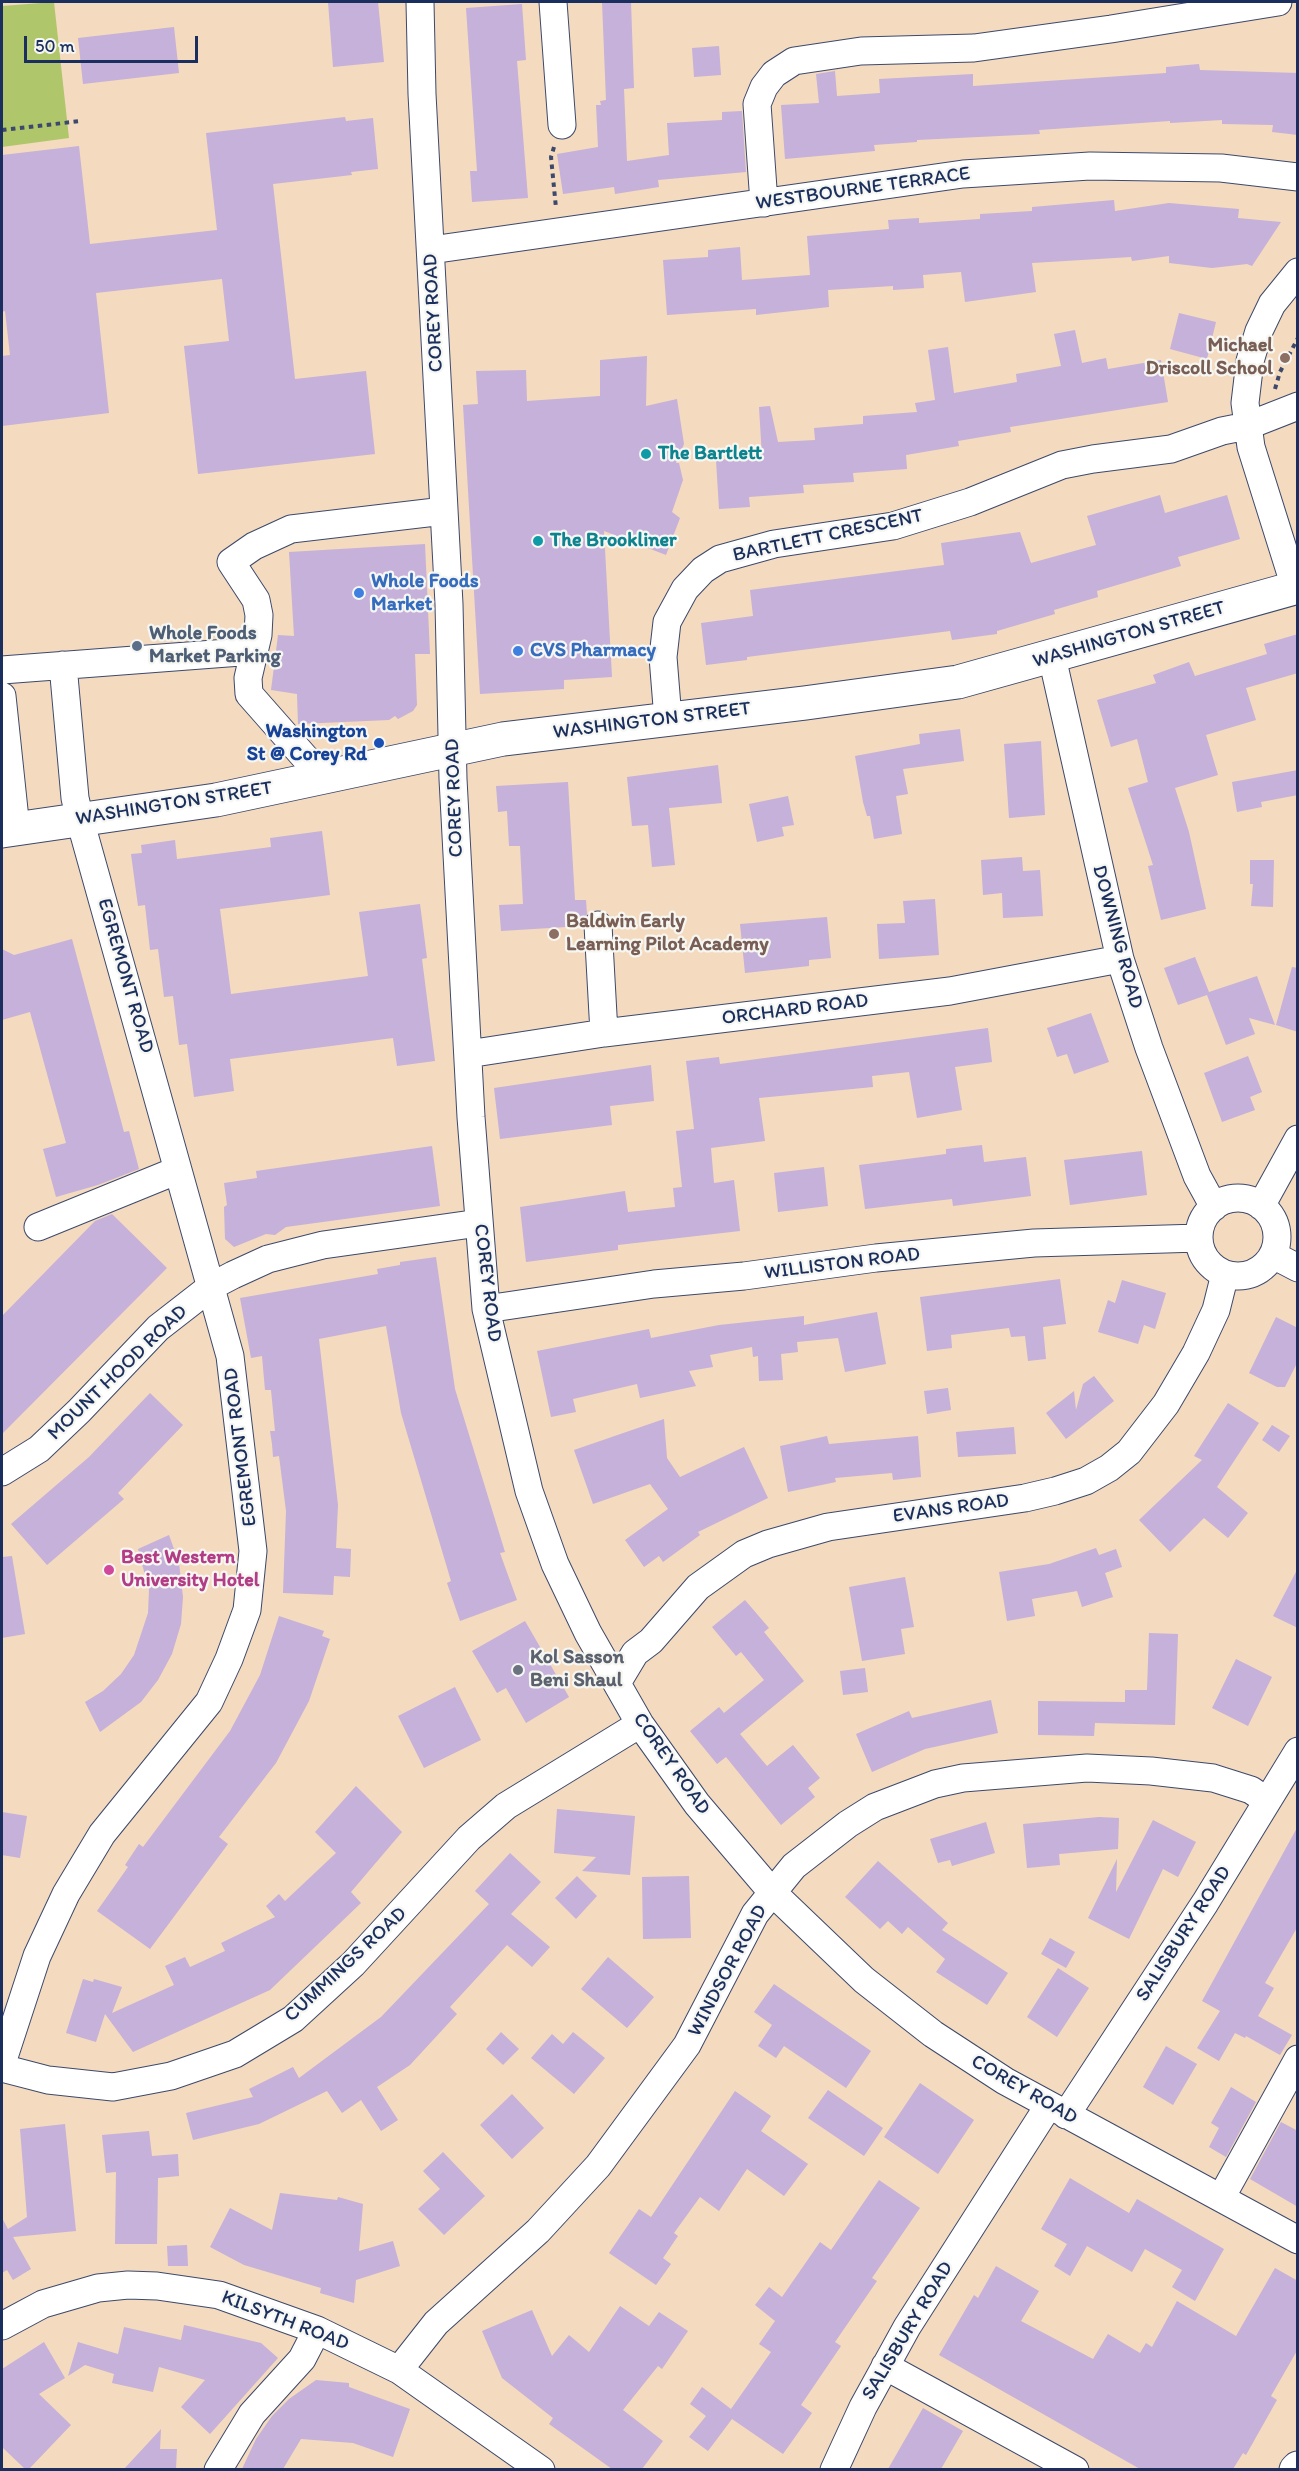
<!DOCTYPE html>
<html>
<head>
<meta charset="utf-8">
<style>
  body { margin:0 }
  #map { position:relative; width:1299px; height:2471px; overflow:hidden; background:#f4dabe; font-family:Itim,sans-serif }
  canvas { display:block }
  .frame { position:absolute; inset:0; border:3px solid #1b2f5e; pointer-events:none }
  .scale { position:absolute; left:24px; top:36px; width:174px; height:27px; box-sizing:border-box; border:3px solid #1b2f5e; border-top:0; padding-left:8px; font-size:18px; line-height:21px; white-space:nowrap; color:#1b2f5e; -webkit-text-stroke:4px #f6f6f2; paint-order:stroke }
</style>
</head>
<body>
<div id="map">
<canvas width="1299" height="2471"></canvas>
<div class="frame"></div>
<div class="scale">50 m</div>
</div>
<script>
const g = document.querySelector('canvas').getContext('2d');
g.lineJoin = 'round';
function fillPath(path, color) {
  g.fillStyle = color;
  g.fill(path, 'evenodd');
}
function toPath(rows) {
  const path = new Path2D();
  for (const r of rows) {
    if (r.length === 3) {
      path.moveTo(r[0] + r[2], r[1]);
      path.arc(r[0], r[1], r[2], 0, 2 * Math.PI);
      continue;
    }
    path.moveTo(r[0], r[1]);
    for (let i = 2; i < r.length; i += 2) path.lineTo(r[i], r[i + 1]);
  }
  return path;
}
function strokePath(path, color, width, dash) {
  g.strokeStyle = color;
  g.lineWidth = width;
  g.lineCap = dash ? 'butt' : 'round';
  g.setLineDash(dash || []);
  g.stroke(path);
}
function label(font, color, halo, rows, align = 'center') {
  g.font = font + ' Itim,sans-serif';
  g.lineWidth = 4.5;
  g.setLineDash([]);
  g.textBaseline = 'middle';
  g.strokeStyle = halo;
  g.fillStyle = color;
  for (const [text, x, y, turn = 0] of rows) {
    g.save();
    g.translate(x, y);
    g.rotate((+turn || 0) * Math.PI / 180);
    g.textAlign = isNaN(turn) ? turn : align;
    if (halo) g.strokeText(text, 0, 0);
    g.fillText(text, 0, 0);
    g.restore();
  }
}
const green = toPath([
  [54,2,69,138,2,147,2,6]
]);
const building = toPath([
  [328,2,378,2,384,62,333,67],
  [602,2,631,2,634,88,624,89,627,161,669,155,667,123,722,120,722,112,742,111,746,172,658,180,659,187,615,194,614,187,563,194,557,154,598,147,596,105,601,105,600,101,606,100],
  [522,4,526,60,517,61,528,198,472,202,470,171,477,171,466,8],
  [174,27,179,73,83,84,78,38],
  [719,46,721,75,694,77,692,48],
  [1199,64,1200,70,1298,73,1298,135,1272,132,1273,125,1222,124,1222,120,1170,123,1170,121,1039,130,1040,134,917,140,917,142,874,145,875,151,785,159,781,105,819,103,816,74,835,71,837,96,880,93,879,79,973,74,973,86,1166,73,1166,67],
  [345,117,346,121,373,118,378,169,351,172,352,175,273,184,295,379,366,371,375,454,198,474,184,346,229,341,222,279,96,293,109,413,2,426,2,356,10,355,5,311,2,312,2,155,79,146,90,244,217,230,206,133],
  [1114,200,1115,211,1169,203,1239,209,1238,218,1281,222,1252,266,1247,264,1212,268,1169,263,1169,256,1132,261,1131,257,1032,263,1036,292,965,302,961,272,923,275,924,288,893,290,893,286,828,290,829,307,756,315,756,309,667,315,663,260,708,257,708,250,740,247,742,280,810,275,807,236,889,229,888,220,919,218,919,223,980,219,980,214,1032,211,1032,207],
  [1179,313,1216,322,1207,359,1170,349],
  [1075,330,1082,363,1106,358,1108,369,1161,360,1168,402,1010,427,1011,432,958,441,959,446,906,455,907,469,853,473,854,482,803,485,804,493,749,497,750,507,719,509,716,460,762,457,759,407,770,406,778,442,815,440,814,428,863,424,863,416,917,412,915,403,935,400,928,350,948,347,954,393,1017,382,1016,374,1061,366,1054,334],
  [647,356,646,406,677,399,684,444,676,463,679,463,683,480,672,512,680,518,666,555,604,531,612,677,564,680,564,689,480,694,463,405,478,404,476,371,526,370,527,401,600,396,600,360],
  [1160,495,1165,513,1227,495,1240,539,1178,557,1181,566,1097,591,1098,597,1054,610,1055,614,997,631,997,634,952,640,950,631,747,657,747,660,706,665,701,623,753,616,750,590,944,565,941,543,1020,532,1031,563,1096,545,1087,516],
  [425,544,430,654,415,654,417,705,413,711,398,719,395,716,389,720,298,724,297,694,271,690,278,635,294,636,289,552],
  [1298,634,1298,673,1246,688,1256,720,1206,735,1218,775,1175,788,1189,832,1206,909,1161,920,1148,866,1153,865,1128,788,1148,782,1137,739,1111,747,1097,700,1156,683,1153,675,1189,662,1195,676,1267,654,1264,644],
  [960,729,964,761,903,769,908,794,896,796,902,834,874,839,870,816,867,816,863,802,855,756,920,744,919,734],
  [1041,741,1045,815,1009,818,1004,744],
  [718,765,722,803,669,808,675,865,652,867,648,825,632,826,627,777],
  [1298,770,1298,795,1261,802,1262,807,1237,812,1232,782],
  [568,782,575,900,586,900,587,914,582,926,501,931,499,905,523,904,520,846,509,846,507,811,498,812,496,786],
  [788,796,794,825,782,827,784,836,757,842,749,804],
  [322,831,330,895,220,909,231,994,368,976,359,912,420,904,427,958,422,959,435,1061,397,1066,393,1038,230,1059,234,1091,194,1097,187,1044,179,1045,173,996,164,997,158,949,150,950,145,905,138,906,131,854,142,853,141,845,175,840,177,859,271,847,270,838],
  [1022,857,1023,871,1040,870,1043,916,1003,918,1002,893,983,895,981,860],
  [1250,860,1274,860,1273,907,1251,906,1253,884,1250,884],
  [935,899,939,955,879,959,877,924,905,923,903,901],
  [827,917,831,958,809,960,809,966,745,973,740,924],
  [72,939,124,1132,129,1131,139,1169,98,1185,56,1197,43,1149,66,1143,30,1012,2,1020,2,949,14,955],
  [1195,957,1209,992,1257,976,1275,1025,1249,1018,1255,1034,1226,1045,1207,995,1178,1005,1164,968],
  [1292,967,1298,968,1298,1032,1276,1025],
  [1091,1013,1109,1062,1074,1074,1067,1054,1057,1057,1047,1028],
  [988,1028,992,1062,955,1067,962,1110,917,1118,909,1072,872,1076,873,1087,759,1098,765,1141,711,1148,714,1183,734,1180,740,1231,618,1245,618,1250,526,1262,520,1207,625,1191,628,1212,675,1207,673,1188,682,1187,676,1131,694,1129,686,1061,719,1057,720,1064],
  [1248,1056,1262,1092,1250,1097,1255,1110,1222,1122,1204,1073],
  [651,1065,654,1101,610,1106,612,1125,500,1139,494,1088],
  [982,1145,984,1162,1026,1157,1031,1196,953,1206,952,1199,865,1209,859,1165,946,1154,946,1149],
  [432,1146,440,1206,286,1227,275,1235,266,1234,234,1247,225,1239,224,1207,227,1205,224,1183,257,1178,256,1171],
  [1142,1151,1147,1195,1070,1205,1064,1160],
  [824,1167,828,1206,778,1212,774,1173],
  [112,1214,167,1268,2,1434,2,1316,95,1221],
  [436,1257,455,1389,505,1552,500,1553,517,1600,460,1621,447,1583,451,1581,401,1413,386,1326,319,1339,338,1505,336,1548,351,1549,350,1577,334,1576,333,1595,283,1593,286,1511,279,1456,273,1457,272,1444,270,1431,275,1431,271,1390,265,1390,262,1356,251,1358,240,1298,378,1274,377,1269,400,1265,400,1262],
  [1060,1279,1066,1324,1043,1327,1046,1359,1028,1361,1025,1336,1011,1337,1009,1328,951,1335,952,1348,927,1351,920,1297],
  [1122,1280,1166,1293,1155,1329,1144,1325,1138,1344,1098,1332,1108,1300,1115,1303],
  [877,1312,886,1364,845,1372,838,1338,797,1342,798,1352,781,1354,783,1380,759,1381,758,1356,753,1357,752,1347,710,1355,713,1367,689,1371,696,1386,640,1398,637,1384,573,1399,576,1412,551,1417,537,1351,649,1329,651,1338,719,1325,804,1316,804,1325],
  [1276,1317,1298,1328,1298,1361,1285,1387,1277,1387,1249,1373],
  [1094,1376,1114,1401,1066,1439,1046,1413,1074,1391,1076,1410,1083,1384],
  [948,1388,951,1410,927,1414,924,1391],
  [150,1393,183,1425,118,1493,124,1499,47,1565,11,1524,89,1457],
  [1228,1403,1259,1423,1217,1487,1248,1513,1228,1538,1204,1518,1170,1552,1139,1520,1202,1460,1194,1456],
  [664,1419,667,1458,680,1477,744,1447,768,1498,698,1532,700,1535,663,1562,659,1556,644,1567,625,1540,668,1509,650,1484,593,1504,574,1450],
  [1272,1425,1290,1436,1279,1452,1262,1440],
  [1014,1427,1016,1454,958,1457,956,1432],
  [827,1436,829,1444,918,1436,921,1477,893,1480,892,1473,835,1478,836,1482,788,1492,780,1446],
  [169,1535,179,1563,183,1597,181,1624,172,1654,158,1680,141,1702,100,1732,85,1702,103,1691,121,1674,134,1655,148,1613,149,1590,138,1549],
  [1096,1548,1099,1555,1116,1549,1122,1567,1105,1573,1113,1597,1082,1607,1077,1591,1032,1599,1035,1616,1007,1621,999,1572,1049,1564],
  [12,1556,25,1634,2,1638,2,1557],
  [1298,1568,1298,1628,1273,1616],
  [905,1577,914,1627,901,1629,905,1654,862,1661,849,1587],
  [745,1600,769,1628,764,1632,804,1681,740,1734,767,1766,793,1745,820,1778,808,1788,815,1797,781,1825,726,1757,717,1764,690,1731,719,1707,724,1713,764,1680,741,1652,736,1656,712,1627],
  [279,1616,324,1631,322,1636,330,1639,309,1701,276,1763,219,1837,228,1844,150,1949,97,1911,128,1867,125,1865,139,1844,143,1847,230,1731,260,1675],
  [525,1621,569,1697,526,1723,506,1688,497,1693,472,1651],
  [1149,1633,1178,1634,1175,1725,1095,1723,1094,1736,1038,1735,1038,1701,1125,1702,1125,1690,1147,1690],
  [1236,1659,1272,1677,1248,1726,1212,1708],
  [865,1668,868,1692,843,1695,840,1671],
  [455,1687,481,1740,424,1768,398,1716],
  [991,1700,998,1733,925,1749,872,1772,856,1734,909,1711,912,1718],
  [356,1786,402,1832,351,1892,361,1903,270,1990,133,2052,105,2014,96,2042,66,2033,83,1979,93,1982,94,1979,122,1987,112,2013,174,1985,165,1966,185,1957,190,1967,225,1951,221,1943,275,1917,266,1906,279,1894,285,1901,336,1853,315,1832],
  [557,1809,635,1816,630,1875,582,1871,596,1857,554,1853],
  [2,1812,27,1816,20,1858,2,1855],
  [1099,1817,1119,1818,1118,1849,1059,1854,1060,1865,1027,1868,1023,1824],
  [1153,1820,1196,1842,1178,1877,1163,1869,1129,1939,1088,1918,1117,1859,1116,1892],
  [986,1822,995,1853,952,1866,950,1860,938,1863,930,1839],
  [1298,1826,1298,1926,1265,1983,1274,1988,1258,2016,1292,2035,1280,2055,1246,2036,1245,2038,1235,2033,1219,2061,1197,2048,1220,2011,1202,2001],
  [510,1853,541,1882,511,1914,550,1947,532,1967,507,1945,450,2007,457,2014,410,2065,377,2087,398,2120,381,2131,361,2100,342,2113,327,2091,259,2124,193,2140,186,2113,253,2097,249,2089,293,2067,299,2078,381,2017,489,1904,475,1891],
  [878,1861,948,1923,942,1930,1008,1973,987,2005,936,1972,945,1959,908,1927,902,1934,888,1921,880,1929,845,1897],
  [577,1876,597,1896,576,1919,555,1898],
  [689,1876,691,1938,643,1939,642,1877],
  [1050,1938,1075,1952,1066,1968,1041,1954],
  [608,1957,654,1997,627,2028,581,1989],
  [1058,1968,1089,1988,1057,2037,1027,2017],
  [774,1984,871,2051,846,2088,784,2046,776,2058,758,2046,772,2025,754,2012],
  [501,2032,519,2049,503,2065,486,2049],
  [573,2032,605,2058,574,2094,531,2058,552,2034,563,2044],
  [1166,2046,1197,2064,1173,2105,1143,2087],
  [920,2083,974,2120,938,2174,884,2137],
  [1231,2087,1256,2102,1226,2157,1209,2147,1219,2128,1211,2123],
  [828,2090,883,2128,864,2156,808,2118],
  [735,2091,771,2116,761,2131,808,2164,784,2196,747,2169,719,2211,700,2197,674,2233,678,2236,663,2258,671,2264,656,2285,609,2253,639,2209,651,2217],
  [512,2094,544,2128,512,2159,480,2125],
  [1281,2122,1298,2131,1298,2207,1250,2179],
  [65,2124,76,2231,13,2237,31,2269,13,2280,7,2270,2,2273,2,2218,8,2229,27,2217,20,2129],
  [149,2131,152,2156,178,2154,179,2176,158,2178,157,2244,115,2244,116,2172,106,2173,102,2135],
  [443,2152,485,2196,444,2235,418,2209,440,2189,423,2171],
  [1070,2178,1129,2213,1137,2199,1224,2249,1195,2301,1172,2287,1182,2270,1145,2249,1132,2272,1087,2246,1070,2276,1054,2266,1067,2244,1041,2229],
  [879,2180,920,2208,872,2278,877,2281,835,2342,841,2346,801,2405,812,2413,783,2454,732,2419,708,2451,689,2437,706,2416,690,2404,702,2387,731,2409,771,2352,759,2344,775,2321,755,2305,769,2287,782,2297,820,2242,831,2250],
  [280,2193,337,2200,338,2197,363,2204,359,2251,393,2241,400,2266,356,2280,354,2303,320,2293,321,2288,244,2265,210,2247,230,2208,272,2230],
  [187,2245,188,2266,168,2266,167,2246],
  [996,2266,1039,2291,1021,2321,1093,2359,1108,2334,1140,2353,1146,2343,1152,2347,1177,2301,1236,2336,1275,2268,1298,2281,1298,2349,1271,2396,1277,2400,1246,2455,1243,2453,1233,2469,1140,2469,939,2355,974,2295,978,2298],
  [620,2306,649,2326,659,2312,688,2331,662,2369,658,2366,623,2410,663,2441,642,2469,612,2469,549,2424,553,2418,502,2378,482,2331,532,2310,552,2356,569,2335,589,2352],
  [184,2325,261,2343,278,2358,210,2434,181,2407,205,2380,159,2367,153,2392,112,2383,114,2374,85,2365,68,2376,78,2342,118,2354,124,2327,181,2340],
  [44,2342,65,2378,39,2394,71,2425,29,2469,25,2469,2,2447,2,2369],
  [316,2380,349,2383,349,2387,410,2409,393,2457,353,2443,301,2439,283,2469,242,2469,256,2439,272,2416,289,2399],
  [923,2408,963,2431,941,2469,888,2469],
  [161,2429,160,2449,177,2449,176,2469,124,2469]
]);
const path = toPath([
  [2,130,81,121],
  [554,147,551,157,556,208],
  [1275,389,1280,372,1298,338]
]);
const minor = toPath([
  [420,2,422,94,449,604,453,779,471,1117,486,1309,529,1491,555,1564,588,1633,640,1724,697,1804,772,1892,864,1980,933,2034,1005,2081,1298,2240],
  [553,2,562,125],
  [764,203,757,104,764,87,774,74,794,61,861,51,974,48,1111,29,1278,2],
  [431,250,963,174,1090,166,1221,168,1298,177],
  [1295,587,1251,447,1245,403,1250,361,1259,331,1272,304,1298,272],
  [1052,657,1120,959,1149,1048,1197,1176,1214,1207],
  [2,670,254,651],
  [2,696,16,829],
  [668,719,663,657,667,622,685,589,703,570,720,559,774,544,893,526,970,502,1062,465,1093,459,1171,449,1222,431,1247,426,1298,406],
  [323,778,249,694,248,678,258,635,259,615,256,600,231,562,254,546,291,529,444,511],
  [598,925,604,1033],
  [468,1054,604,1033,950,991,1120,959],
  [1238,1237,39],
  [1261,1206,1298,1139],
  [38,1227,178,1170],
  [1273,1255,1298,1268],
  [486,1309,654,1284,744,1276,876,1258,1034,1243,1199,1238],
  [2,1472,39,1449,79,1411,158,1328,212,1286,233,1275,268,1259,323,1245,479,1223],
  [617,1683,635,1653,651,1641,698,1587,744,1554,768,1544,828,1527,1025,1498,1055,1491,1086,1481,1109,1468,1129,1452,1166,1404,1196,1353,1216,1310,1225,1274],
  [2,2063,37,1956,66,1894,102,1834,209,1702,229,1659,247,1610,253,1551,230,1356,80,820,75,798,63,665],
  [2,2068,48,2080,113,2087,171,2076,235,2054,293,2019,353,1964,469,1838,506,1806,640,1724],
  [1066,2115,1205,1903,1298,1751],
  [1221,2198,1298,2059],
  [2,2326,43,2304,98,2288,128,2285,157,2286,219,2295,317,2330,399,2370,541,2470],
  [885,2366,1075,2470],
  [399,2370,436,2323,538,2231,598,2166,687,2045,755,1914,794,1866,848,1824,875,1807,935,1784,963,1778,1087,1768,1151,1771,1213,1778,1251,1790,1267,1801],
  [218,2470,252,2414,302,2359,317,2330],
  [834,2470,863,2407,907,2327,1049,2105]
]);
const major = toPath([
  [2,831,216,800,503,739,805,703,958,682,1298,587],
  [1296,2470,1298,2468]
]);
const markers = [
  [1285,358,6,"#8d6e63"],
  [646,454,6,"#0f9aa8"],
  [538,541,6,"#0f9aa8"],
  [359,593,6,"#3f7fe0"],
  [137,646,6,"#5c6f8a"],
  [518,651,6,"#3f7fe0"],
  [379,743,6,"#1a4fb4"],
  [554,934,6,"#8d6e63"],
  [109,1570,6,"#d1479c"],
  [518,1670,6,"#6b7280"]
];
const streetNames = [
  ["WESTBOURNE TERRACE",863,189,-8],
  ["COREY ROAD",434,313,-93],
  ["BARTLETT CRESCENT",828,536,-12],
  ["WASHINGTON STREET",1129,635,-16],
  ["WASHINGTON STREET",652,721,-7],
  ["COREY ROAD",455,798,-92],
  ["WASHINGTON STREET",174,804,-9],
  ["DOWNING ROAD",1117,937,75],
  ["EGREMONT ROAD",125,976,74],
  ["ORCHARD ROAD",795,1010,-7],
  ["WILLISTON ROAD",842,1264,-7],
  ["COREY ROAD",487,1283,83],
  ["MOUNT HOOD ROAD",118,1373,-44],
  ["EGREMONT ROAD",241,1447,-97],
  ["EVANS ROAD",951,1509,-8],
  ["COREY ROAD",671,1764,55],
  ["SALISBURY ROAD",1184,1934,-57],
  ["CUMMINGS ROAD",346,1965,-43],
  ["WINDSOR ROAD",728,1971,-62],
  ["COREY ROAD",1024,2090,30],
  ["KILSYTH ROAD",285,2321,21],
  ["SALISBURY ROAD",908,2331,-59]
];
const educationNames = [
  ["Michael",1273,346],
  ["Driscoll School",1273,369],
  ["Baldwin Early",566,922,"left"],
  ["Learning Pilot Academy",566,945,"left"]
];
const cultureNames = [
  ["The Bartlett",658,454],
  ["The Brookliner",550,541]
];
const shopNames = [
  ["Whole Foods",371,582],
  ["Market",371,605],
  ["CVS Pharmacy",530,651]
];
const serviceNames = [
  ["Whole Foods",149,634],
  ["Market Parking",149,657]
];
const transitNames = [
  ["Washington",367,732],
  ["St @ Corey Rd",367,755]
];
const hotelNames = [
  ["Best Western",121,1558],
  ["University Hotel",121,1581]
];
const worshipNames = [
  ["Kol Sasson",530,1658],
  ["Beni Shaul",530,1681]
];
fillPath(green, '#b0c66b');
fillPath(building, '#c5b1d9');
strokePath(minor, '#3c496c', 29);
strokePath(major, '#3c496c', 35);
strokePath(path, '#3c496c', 4, [4.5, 4.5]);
strokePath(minor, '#fff', 27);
strokePath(major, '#fff', 33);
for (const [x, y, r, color] of markers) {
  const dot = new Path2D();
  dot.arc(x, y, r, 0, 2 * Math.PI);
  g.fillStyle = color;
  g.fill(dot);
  strokePath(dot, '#f6f6f2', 2);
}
label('20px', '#1b2f5e', '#f6f6f2', streetNames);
label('bold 20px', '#785e54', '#f6f6f2', educationNames, 'right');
label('bold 20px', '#0d838f', '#f6f6f2', cultureNames, 'left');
label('bold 20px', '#366cbe', '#f6f6f2', shopNames, 'left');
label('bold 20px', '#4e5e75', '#f6f6f2', serviceNames, 'left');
label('bold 20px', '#164399', '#f6f6f2', transitNames, 'right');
label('bold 20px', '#b23c85', '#f6f6f2', hotelNames, 'left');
label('bold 20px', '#5b616d', '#f6f6f2', worshipNames, 'left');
</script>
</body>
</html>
